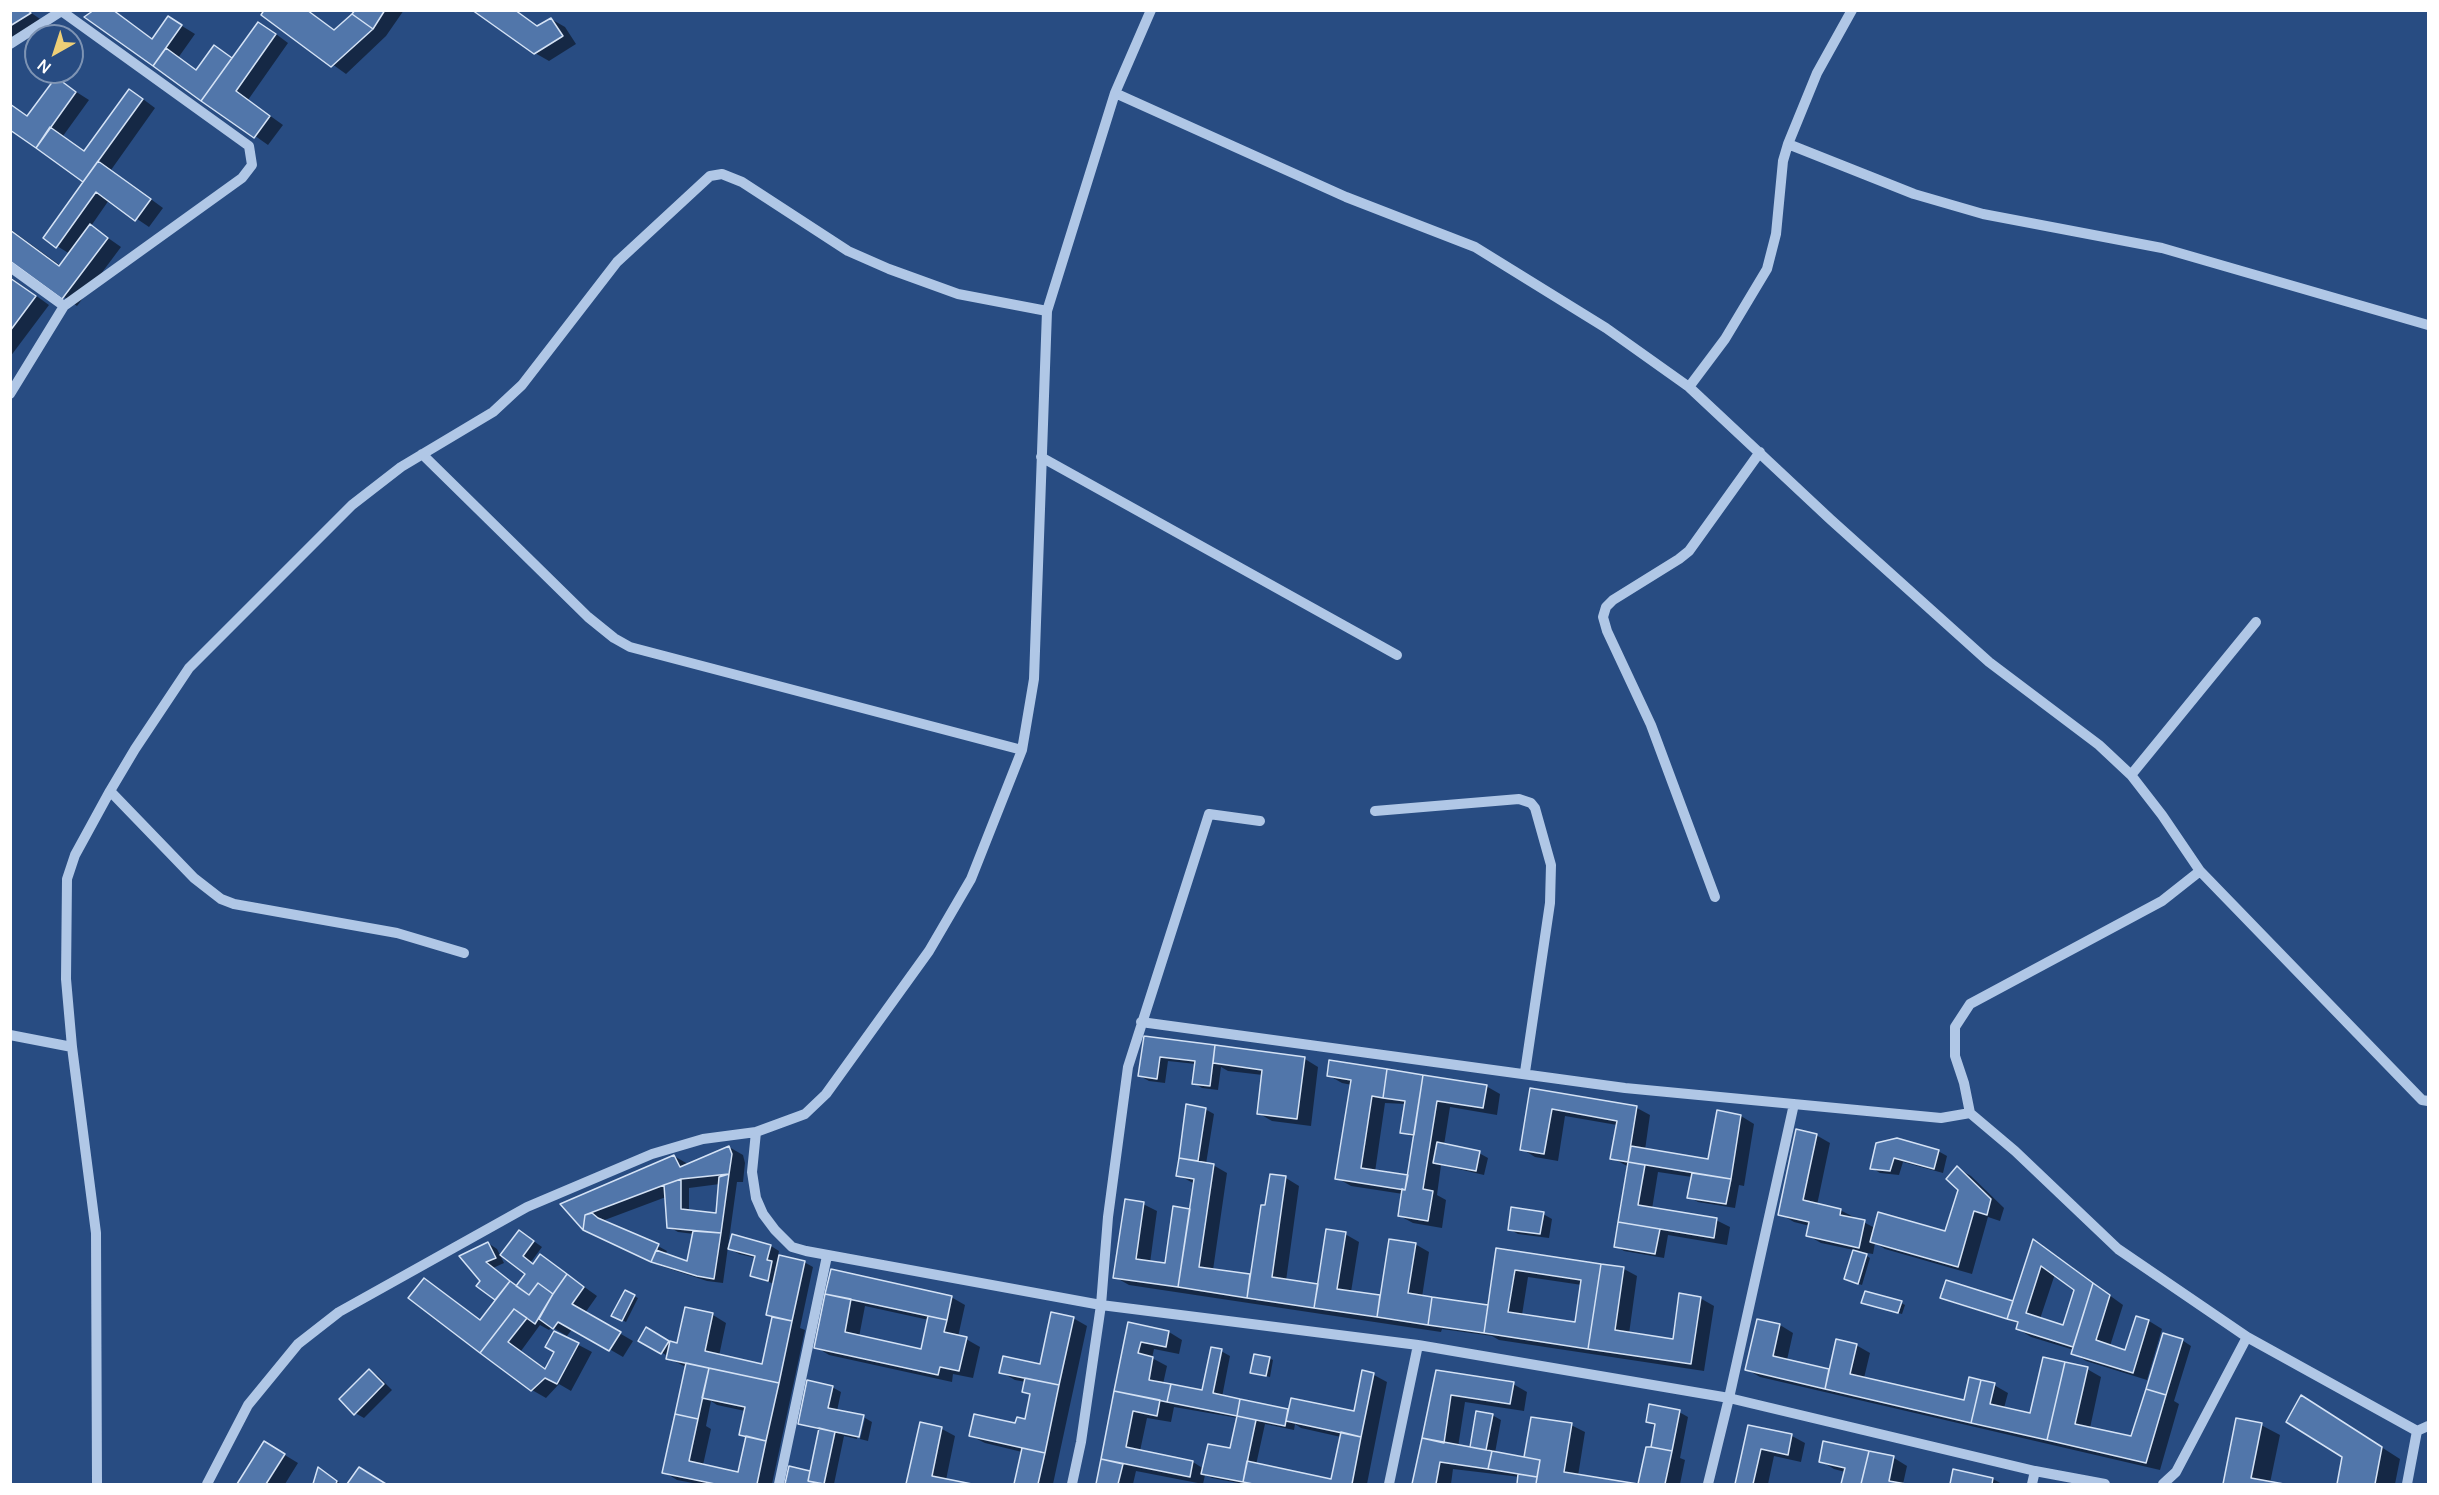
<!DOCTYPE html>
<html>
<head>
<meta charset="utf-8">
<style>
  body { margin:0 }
  #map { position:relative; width:2439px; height:1495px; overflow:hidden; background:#284c82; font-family:Manrope,sans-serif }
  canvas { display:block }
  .frame { position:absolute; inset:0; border:12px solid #fff; pointer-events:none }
  .north { position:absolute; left:24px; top:24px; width:60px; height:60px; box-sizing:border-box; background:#284c82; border:2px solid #7e94b4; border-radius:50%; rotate:219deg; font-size:16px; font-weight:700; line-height:24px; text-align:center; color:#fff }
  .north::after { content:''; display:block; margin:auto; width:21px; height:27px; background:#eecf77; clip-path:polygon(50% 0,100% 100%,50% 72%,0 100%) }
</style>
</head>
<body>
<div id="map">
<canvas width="2439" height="1495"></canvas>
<div class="frame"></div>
<div class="north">N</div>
</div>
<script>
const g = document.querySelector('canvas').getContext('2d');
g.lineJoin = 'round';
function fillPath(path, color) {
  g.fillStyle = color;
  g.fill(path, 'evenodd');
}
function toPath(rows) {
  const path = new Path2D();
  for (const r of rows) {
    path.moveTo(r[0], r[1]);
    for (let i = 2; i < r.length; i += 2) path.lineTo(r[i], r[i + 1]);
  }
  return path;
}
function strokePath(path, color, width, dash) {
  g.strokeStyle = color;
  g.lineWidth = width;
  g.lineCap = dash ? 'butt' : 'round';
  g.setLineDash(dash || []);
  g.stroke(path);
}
const shadow = toPath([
  [10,10,27,10,43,21,10,43],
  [257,10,308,10,335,31,357,10,404,10,386,36,346,74],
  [118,14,153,39,169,18,195,34,178,58,197,71,223,52,233,59,272,31,288,43,248,100,283,125,268,145,86,17],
  [551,19,565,27,576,44,549,61,535,53,539,27],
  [56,79,89,100,63,136,85,152,143,99,155,108,111,170,163,208,149,227,109,200,91,226,121,247,77,306,10,259,10,229,61,266,70,254,57,246,85,182,10,128,10,104,29,117],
  [10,277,49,305,10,357],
  [1145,1038,1305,1059,1318,1067,1311,1126,1272,1121,1258,1113,1263,1075,1228,1071,1221,1067,1218,1090,1202,1088,1194,1083,1196,1064,1168,1061,1165,1083,1149,1081,1140,1076],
  [1328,1075,1486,1086,1500,1094,1497,1115,1450,1107,1444,1145,1479,1153,1488,1158,1484,1175,1441,1165,1437,1195,1446,1200,1442,1228,1413,1223,1400,1216,1403,1194,1351,1186,1337,1178,1352,1085,1342,1083],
  [1385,1103,1406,1104,1402,1132,1415,1138,1409,1177,1375,1172],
  [1532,1090,1637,1108,1650,1115,1645,1150,1710,1161,1741,1116,1754,1124,1744,1186,1739,1185,1735,1208,1698,1202,1689,1197,1692,1177,1658,1172,1652,1209,1716,1220,1730,1227,1727,1245,1668,1235,1664,1258,1624,1251,1616,1246,1629,1167,1612,1158,1617,1125,1565,1116,1558,1161,1535,1157,1522,1149],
  [1188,1106,1205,1109,1214,1114,1206,1164,1213,1165,1227,1173,1213,1270,1252,1276,1266,1207,1286,1178,1299,1186,1286,1281,1319,1286,1345,1234,1359,1242,1351,1292,1382,1296,1415,1244,1429,1252,1422,1297,1489,1307,1497,1250,1624,1269,1637,1276,1629,1334,1674,1341,1700,1298,1714,1306,1704,1371,1499,1340,1492,1336,1442,1329,1441,1332,1129,1285,1115,1277,1143,1204,1157,1211,1150,1263,1166,1265,1191,1211,1195,1184,1178,1175],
  [1528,1277,1582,1285,1576,1323,1522,1315],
  [1816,1135,1830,1143,1817,1205,1840,1210,1875,1228,1946,1233,1960,1189,1957,1168,1971,1176,2004,1208,2000,1221,1988,1217,1972,1274,1885,1249,1875,1243,1873,1254,1861,1252,1870,1258,1862,1285,1849,1281,1854,1250,1821,1243,1807,1235,1810,1226,1794,1222,1780,1214],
  [1877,1144,1938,1151,1947,1156,1943,1173,1903,1162,1899,1175,1880,1173,1872,1168],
  [729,1147,743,1155,745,1163,743,1182,737,1182,723,1283,707,1281,661,1266,596,1236,583,1229,563,1205,674,1156,688,1164],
  [720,1184,718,1214,689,1211,689,1188],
  [666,1197,669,1227,678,1232,694,1234,688,1263,665,1255,667,1251,658,1246,602,1221],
  [1543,1214,1552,1219,1549,1238,1518,1234,1509,1229],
  [528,1237,542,1247,531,1262,534,1264,541,1256,597,1296,585,1313,633,1341,623,1357,573,1328,567,1336,552,1327,549,1330,540,1325,521,1351,546,1369,556,1352,554,1332,592,1352,571,1391,559,1384,546,1398,532,1390,410,1298,424,1280,481,1321,497,1300,482,1281,488,1243,497,1249,504,1263,493,1268,517,1287,528,1274,502,1255],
  [2034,1241,2123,1305,2110,1346,2126,1352,2149,1321,2162,1329,2147,1380,2086,1361,2073,1353,2074,1350,2031,1337,2018,1329,2018,1323,1951,1302,1942,1297,2014,1303],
  [2055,1274,2076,1289,2064,1327,2040,1319],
  [771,1246,779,1251,778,1256,804,1262,813,1267,800,1328,805,1330,772,1484,698,1484,677,1480,664,1472,686,1367,668,1358,669,1348,666,1355,640,1340,646,1329,670,1343,678,1345,686,1309,713,1315,726,1323,719,1356,763,1366,773,1318,767,1315,774,1284,752,1275,756,1258,739,1254,730,1249],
  [711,1401,717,1405,745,1411,741,1434,747,1438,740,1473,703,1465,711,1429,706,1426],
  [832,1271,951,1297,965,1305,958,1337,966,1339,980,1347,973,1378,953,1374,952,1382,829,1355,816,1347],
  [865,1306,929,1320,922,1351,859,1337],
  [625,1292,638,1298,626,1322,613,1315],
  [1863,1303,1901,1303,1905,1305,1902,1314],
  [1073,1318,1087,1326,1053,1484,1015,1484,1022,1452,985,1443,971,1436,1026,1421,1031,1396,1024,1391,1026,1382,1015,1380,1001,1372,1041,1365],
  [1129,1324,1169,1332,1182,1340,1179,1354,1154,1349,1152,1358,1167,1366,1163,1384,1203,1392,1221,1351,1230,1356,1222,1397,1290,1411,1355,1412,1374,1375,1387,1382,1367,1484,1243,1484,1212,1478,1205,1475,1203,1484,1136,1471,1133,1484,1097,1484],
  [1174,1407,1238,1418,1231,1450,1204,1469,1193,1462,1140,1451,1147,1418,1171,1422],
  [1265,1424,1294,1430,1295,1424,1301,1428,1341,1437,1332,1480,1256,1465],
  [1780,1325,1793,1333,1787,1360,1831,1370,1856,1345,1870,1353,1864,1378,1965,1402,1994,1385,2008,1393,2004,1408,2032,1415,2087,1369,2101,1377,2090,1428,2132,1438,2182,1340,2191,1346,2174,1401,2179,1404,2160,1470,1760,1377,1746,1369],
  [1269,1358,1273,1360,1270,1377,1252,1372],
  [370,1371,378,1376,392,1390,364,1418,355,1413],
  [1437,1372,1513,1384,1527,1392,1524,1411,1465,1402,1458,1447,1471,1449,1492,1415,1501,1420,1495,1453,1526,1459,1571,1425,1585,1432,1578,1476,1631,1484,1518,1484,1520,1477,1453,1469,1451,1484,1414,1484],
  [832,1387,841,1392,837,1411,864,1417,862,1417,857,1439,844,1436,834,1484,786,1484,790,1468,811,1473,820,1430,799,1423],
  [2320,1408,2400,1459,2395,1484,2339,1484,2344,1456],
  [1679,1412,1688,1417,1680,1458,1685,1460,1680,1484,1640,1484,1647,1449,1659,1450,1656,1427,1647,1421],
  [865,1418,872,1422,868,1441,860,1439],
  [2237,1420,2261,1425,2280,1435,2270,1483,2276,1484,2225,1484],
  [921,1424,942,1429,955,1436,946,1480,964,1484,908,1484],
  [1749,1427,1792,1436,1805,1443,1801,1462,1774,1456,1768,1484,1737,1484],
  [265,1443,298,1463,285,1484,239,1484],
  [1894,1458,1907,1466,1903,1484,1843,1484,1845,1472,1834,1469,1821,1461],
  [319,1469,327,1474,341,1484,314,1484],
  [1954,1471,1993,1479,2002,1484,1952,1484]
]);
const building = toPath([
  [10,10,27,10,31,13,10,26,10,10],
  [94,10,113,10,152,39,168,16,182,25,153,66,84,17,94,10],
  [264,10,307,10,334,30,352,14,373,29,331,67,261,15,264,10],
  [355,10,385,10,373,29,352,14,355,10],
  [472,10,515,10,537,26,551,18,563,36,534,54,472,10],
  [258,22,276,34,236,91,270,116,254,138,201,101,258,22],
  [214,45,232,58,201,101,153,66,166,48,196,70,214,45],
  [56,77,76,92,36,148,10,130,10,104,27,116,56,77],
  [129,89,143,99,83,182,36,148,50,127,84,151,129,89],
  [98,161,151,199,135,221,96,192,56,248,43,238,98,161],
  [90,224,108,238,62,299,10,261,10,230,59,266,90,224],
  [10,278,36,296,10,331,10,278],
  [1144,1036,1215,1045,1210,1086,1192,1084,1195,1061,1160,1057,1157,1079,1138,1076,1144,1036],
  [1215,1045,1305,1057,1297,1119,1257,1114,1262,1070,1213,1063,1215,1045],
  [1329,1060,1387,1069,1383,1098,1372,1096,1361,1168,1408,1175,1405,1190,1335,1179,1351,1080,1327,1076,1329,1060],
  [1387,1069,1423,1075,1414,1135,1400,1133,1405,1101,1383,1098,1387,1069],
  [1423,1075,1487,1085,1483,1108,1437,1101,1423,1189,1433,1191,1428,1221,1398,1216,1402,1189,1405,1190,1423,1075],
  [1530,1088,1637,1106,1628,1162,1610,1159,1617,1121,1552,1109,1544,1154,1520,1150,1530,1088],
  [1186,1104,1206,1108,1198,1161,1179,1158,1186,1104],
  [1717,1110,1741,1115,1731,1179,1628,1162,1631,1146,1708,1159,1717,1110],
  [1796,1129,1817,1134,1803,1200,1841,1209,1840,1215,1865,1220,1859,1248,1806,1236,1809,1222,1778,1215,1796,1129],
  [1897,1138,1939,1150,1934,1169,1894,1158,1890,1171,1870,1169,1876,1143,1897,1138],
  [1437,1142,1480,1151,1476,1171,1433,1163,1437,1142],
  [729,1146,732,1154,729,1174,681,1179,664,1185,585,1215,583,1230,560,1204,674,1155,680,1167,729,1146],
  [1179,1158,1214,1164,1199,1267,1250,1274,1247,1298,1178,1287,1194,1179,1176,1176,1179,1158],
  [1628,1162,1645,1165,1638,1205,1717,1218,1714,1238,1618,1222,1628,1162],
  [1957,1166,1991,1199,1987,1215,1974,1211,1958,1267,1870,1242,1878,1212,1945,1231,1958,1190,1946,1179,1957,1166],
  [1692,1173,1731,1179,1726,1204,1687,1198,1692,1173],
  [729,1174,721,1233,667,1228,664,1185,681,1179,681,1209,716,1213,719,1177,729,1174],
  [1270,1174,1286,1176,1272,1277,1318,1284,1314,1308,1247,1298,1261,1205,1265,1205,1270,1174],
  [1125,1199,1144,1202,1136,1259,1165,1263,1173,1206,1190,1209,1178,1287,1113,1278,1125,1199],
  [1511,1207,1544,1212,1540,1234,1508,1230,1511,1207],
  [592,1213,598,1218,659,1244,651,1262,583,1230,585,1215,592,1213],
  [1618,1222,1660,1229,1655,1254,1614,1247,1618,1222],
  [1326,1229,1346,1232,1337,1289,1380,1295,1377,1317,1314,1308,1326,1229],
  [519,1230,534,1241,523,1256,533,1264,540,1254,567,1274,553,1294,538,1283,529,1295,516,1286,525,1274,500,1255,519,1230],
  [693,1231,721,1233,714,1279,697,1276,651,1262,656,1250,687,1261,693,1231],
  [732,1234,771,1245,767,1260,772,1261,768,1281,750,1276,755,1256,728,1249,732,1234],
  [1389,1239,1416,1243,1408,1293,1432,1297,1428,1325,1377,1317,1389,1239],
  [2033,1239,2093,1283,2073,1347,2016,1329,2018,1322,2007,1319,2033,1239],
  [2041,1266,2074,1290,2063,1325,2026,1313,2041,1266],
  [488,1242,496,1258,486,1262,510,1281,495,1300,476,1286,480,1281,459,1256,488,1242],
  [1496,1248,1601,1264,1588,1349,1484,1333,1496,1248],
  [1515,1270,1581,1280,1575,1322,1508,1312,1515,1270],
  [1853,1250,1867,1254,1858,1284,1844,1279,1853,1250],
  [779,1255,805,1261,792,1321,766,1315,779,1255],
  [1601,1264,1624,1267,1615,1330,1673,1339,1679,1293,1701,1297,1691,1364,1588,1349,1601,1264],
  [831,1269,952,1296,947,1320,825,1294,831,1269],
  [567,1274,584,1287,572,1304,621,1332,609,1351,558,1322,553,1329,539,1319,553,1294,567,1274],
  [424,1278,480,1320,510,1281,529,1295,538,1283,553,1294,535,1324,514,1309,480,1353,408,1298,424,1278],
  [1946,1280,2013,1301,2007,1319,1940,1298,1946,1280],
  [2093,1283,2110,1295,2096,1340,2125,1350,2136,1316,2149,1320,2133,1373,2071,1354,2093,1283],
  [625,1290,635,1295,622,1321,611,1316,625,1290],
  [1865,1291,1902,1301,1898,1313,1861,1303,1865,1291],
  [825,1294,851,1299,845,1332,921,1349,928,1316,947,1320,944,1332,967,1337,959,1371,940,1367,938,1375,814,1348,825,1294],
  [1432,1297,1488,1305,1484,1333,1428,1325,1432,1297],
  [685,1307,713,1313,705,1351,762,1364,772,1317,792,1321,779,1383,666,1359,670,1341,677,1343,685,1307],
  [514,1309,527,1318,508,1342,545,1369,554,1352,545,1347,554,1331,579,1343,557,1384,545,1378,531,1391,480,1353,514,1309],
  [1051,1312,1074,1317,1059,1385,999,1373,1003,1356,1040,1364,1051,1312],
  [1757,1319,1780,1324,1773,1356,1829,1369,1825,1389,1745,1370,1757,1319],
  [1128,1322,1169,1331,1166,1347,1141,1342,1138,1353,1153,1357,1149,1380,1171,1384,1167,1402,1114,1391,1128,1322],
  [646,1327,669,1341,661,1354,638,1341,646,1327],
  [2163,1333,2183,1339,2166,1395,2146,1389,2163,1333],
  [1836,1339,1857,1344,1850,1374,1964,1400,1969,1377,1981,1380,1971,1423,1825,1389,1836,1339],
  [1211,1347,1222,1349,1213,1393,1240,1399,1237,1416,1167,1402,1171,1384,1202,1390,1211,1347],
  [1254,1354,1270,1357,1266,1376,1250,1373,1254,1354],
  [2043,1357,2065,1362,2047,1440,1971,1423,1981,1380,1995,1383,1990,1404,2030,1413,2043,1357],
  [2065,1362,2088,1367,2075,1424,2131,1436,2146,1389,2166,1395,2146,1463,2047,1440,2065,1362],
  [686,1363,709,1368,698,1419,675,1414,686,1363],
  [709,1368,779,1383,766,1441,739,1435,745,1407,702,1398,709,1368],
  [369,1369,384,1384,354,1415,339,1399,369,1369],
  [1362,1370,1374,1373,1361,1437,1286,1421,1291,1398,1354,1411,1362,1370],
  [1436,1370,1514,1382,1510,1404,1451,1395,1444,1443,1422,1438,1436,1370],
  [1025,1378,1059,1385,1045,1453,969,1436,974,1414,1015,1423,1017,1417,1025,1419,1030,1394,1022,1392,1025,1378],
  [807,1380,833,1386,828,1408,864,1415,859,1437,798,1424,807,1380],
  [1114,1391,1160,1400,1157,1416,1133,1411,1126,1447,1193,1461,1190,1477,1101,1459,1114,1391],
  [2301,1395,2382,1447,2375,1484,2337,1484,2342,1457,2286,1422,2301,1395],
  [1240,1399,1288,1409,1285,1426,1237,1416,1240,1399],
  [1649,1404,1680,1410,1672,1451,1651,1447,1655,1424,1646,1422,1649,1404],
  [1476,1411,1493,1414,1486,1450,1470,1447,1476,1411],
  [675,1414,698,1419,689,1461,738,1472,746,1436,766,1441,757,1484,715,1484,662,1473,675,1414],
  [1237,1416,1256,1420,1243,1482,1201,1474,1208,1444,1230,1448,1237,1416],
  [1531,1417,1572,1423,1564,1472,1638,1484,1646,1447,1651,1447,1672,1451,1665,1484,1536,1484,1540,1460,1524,1457,1531,1417],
  [2236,1418,2262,1423,2251,1478,2284,1484,2223,1484,2236,1418],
  [920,1422,942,1427,932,1476,972,1484,906,1484,920,1422],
  [1748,1425,1792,1434,1788,1455,1761,1449,1753,1484,1735,1484,1748,1425],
  [819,1428,835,1432,824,1484,808,1481,819,1428],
  [1341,1432,1361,1437,1352,1484,1253,1484,1243,1482,1247,1461,1331,1479,1341,1432],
  [1422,1438,1492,1451,1488,1469,1440,1462,1436,1484,1412,1484,1422,1438],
  [264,1441,285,1454,266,1484,237,1484,264,1441],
  [1823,1441,1869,1451,1861,1484,1841,1484,1845,1468,1819,1462,1823,1441],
  [1022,1448,1045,1453,1038,1484,1014,1484,1022,1448],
  [1492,1451,1540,1460,1537,1477,1488,1469,1492,1451],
  [1869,1451,1894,1456,1889,1481,1906,1484,1861,1484,1869,1451],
  [1101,1459,1123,1464,1118,1484,1096,1484,1101,1459],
  [789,1466,810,1471,808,1481,821,1484,785,1484,789,1466],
  [318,1467,337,1481,336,1484,313,1484,318,1467],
  [359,1467,386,1484,347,1484,359,1467],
  [1953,1469,1993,1478,1992,1484,1950,1484,1953,1469],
  [1518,1474,1537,1477,1536,1484,1517,1484,1518,1474]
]);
const minor = toPath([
  [10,44,63,10],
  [1115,93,1346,197,1475,247,1606,328,1689,387,1830,519,1989,662,2099,745,2131,775,2162,815,2200,871,2422,1100,2428,1101],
  [1788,144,1914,194,1983,214,2162,248,2428,325],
  [10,267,64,306],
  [1689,387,1725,339,1767,269,1776,234,1783,161,1788,144,1817,73,1852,10],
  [10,394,64,306,242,178,252,165,249,146,60,10],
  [422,454,588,617,614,638,630,647,1022,750],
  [1041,457,1397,655],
  [2131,775,2256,622],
  [110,791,194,878,221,899,234,904,397,933,464,953],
  [1375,811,1519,799,1531,803,1535,808,1551,865,1550,903,1525,1072],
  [2200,871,2162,901,1970,1004,1955,1027,1955,1056,1964,1083,1970,1113,2015,1151,2118,1249,2247,1337,2417,1431,2428,1426],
  [1715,897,1651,725,1607,631,1603,617,1606,607,1613,600,1679,559,1689,551,1760,452],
  [1141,1022,1625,1088,1941,1118,1970,1113],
  [10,1035,72,1047],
  [756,1132,752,1172,756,1198,763,1214,775,1230,792,1247,806,1251,1101,1305,1418,1345,1729,1398,2035,1471,2032,1484],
  [2035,1471,2105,1484],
  [97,1484,96,1233,72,1047,66,979,67,879,75,855,110,791,135,749,189,668,352,505,401,467,493,412,522,385,617,262,710,176,722,174,742,182,848,251,889,269,958,294,1047,311],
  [207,1484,248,1405,298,1344,339,1312,527,1207,652,1154,703,1139,756,1132,805,1114,826,1094,929,951,971,879,1022,750,1034,679,1047,311,1115,93,1151,10],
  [779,1484,827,1256],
  [1072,1484,1081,1442,1101,1305,1108,1217,1128,1067,1209,814,1260,821],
  [1389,1484,1418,1345],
  [1708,1484,1729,1398,1794,1104],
  [2163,1484,2176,1472,2247,1337],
  [2407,1484,2417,1431]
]);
fillPath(shadow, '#0007');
fillPath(building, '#5176aa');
strokePath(building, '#d4e2f5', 1.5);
strokePath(minor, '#b0c7e6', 10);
</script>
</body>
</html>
